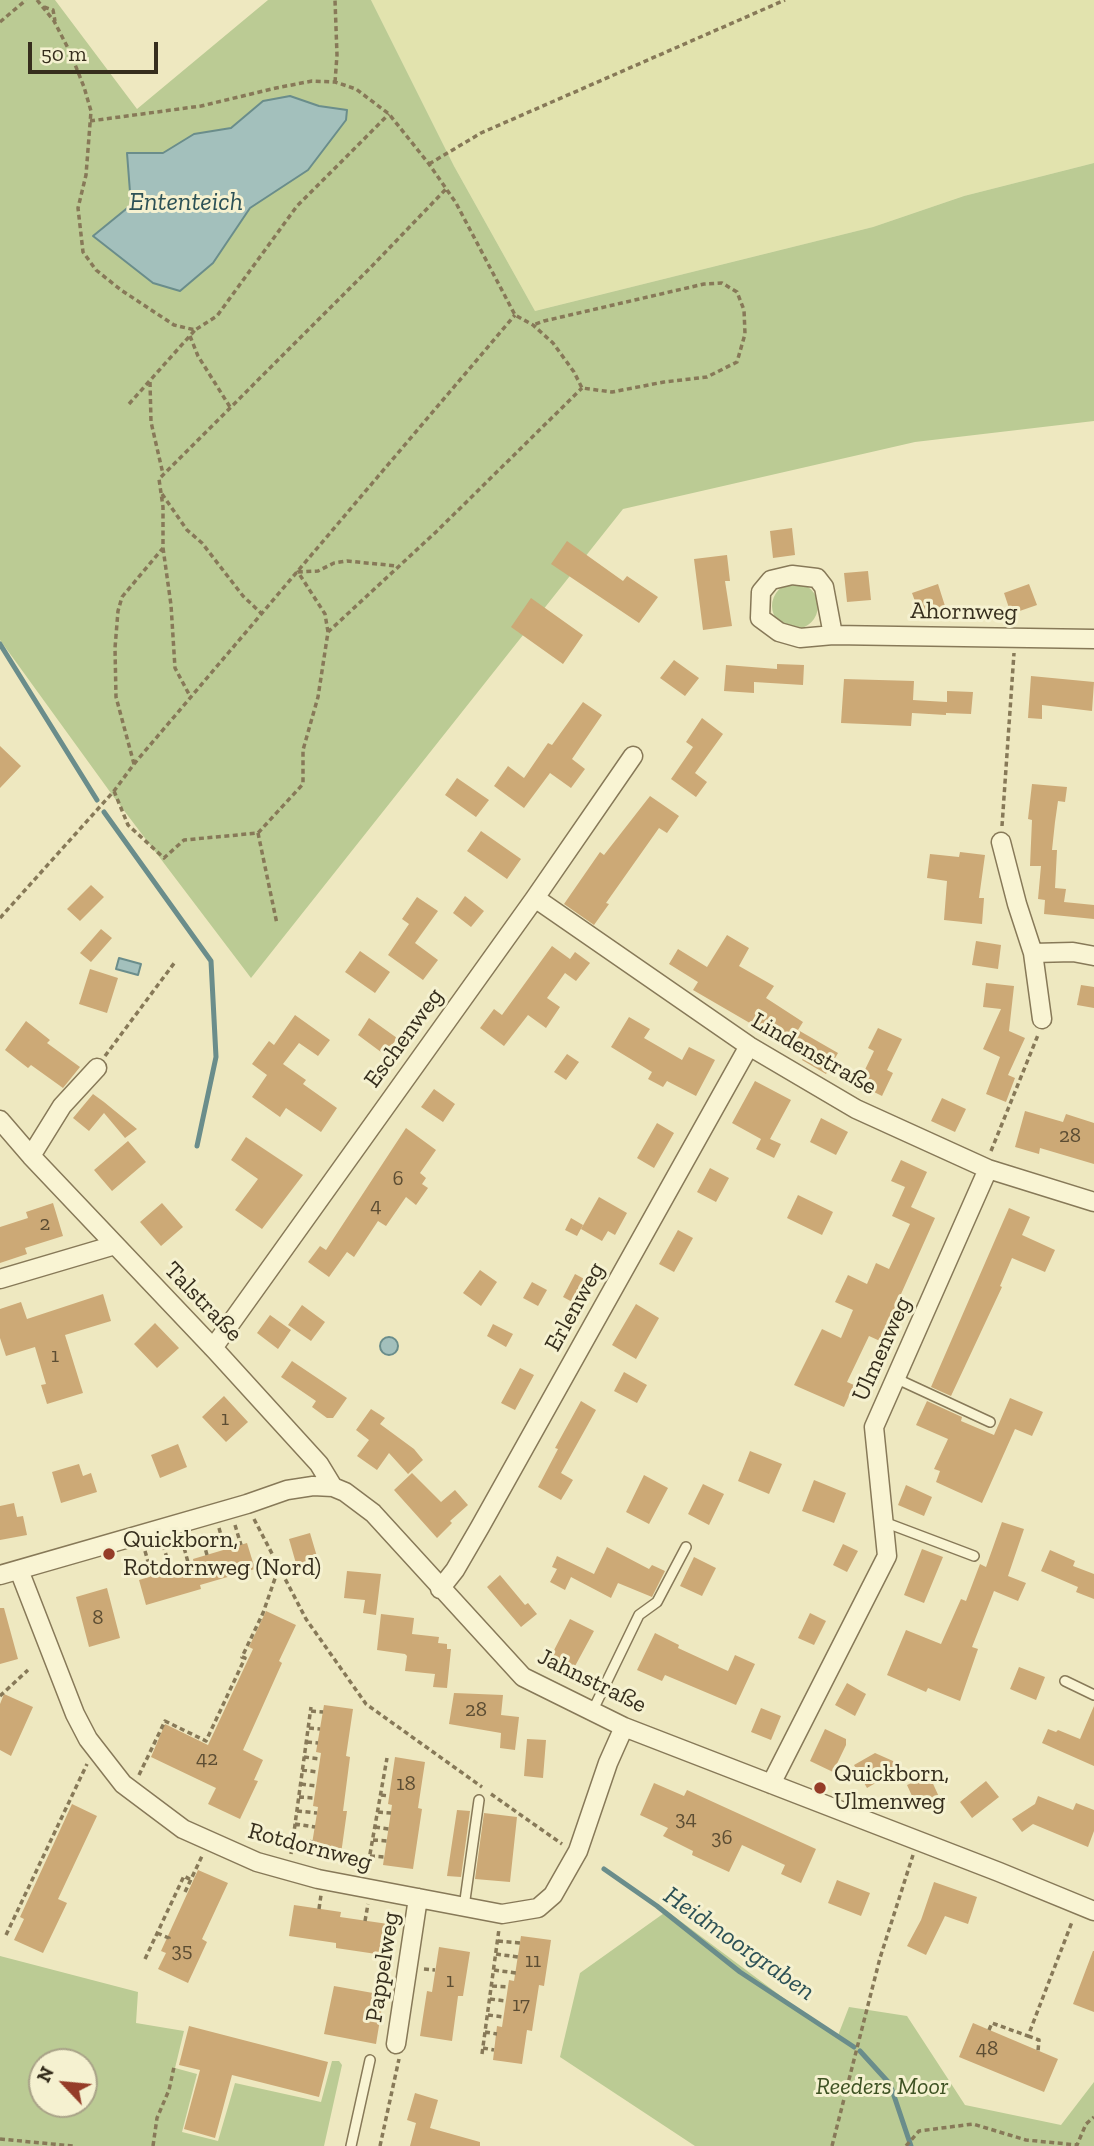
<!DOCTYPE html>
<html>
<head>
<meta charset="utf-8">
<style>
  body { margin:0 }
  #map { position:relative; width:1094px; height:2146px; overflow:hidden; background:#eee8c0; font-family:"Zilla Slab",serif }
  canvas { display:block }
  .north { position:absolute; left:28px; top:2048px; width:70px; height:70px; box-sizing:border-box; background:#f5f1d0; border:2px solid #a9a388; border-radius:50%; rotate:296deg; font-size:19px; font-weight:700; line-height:28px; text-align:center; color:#362e1d }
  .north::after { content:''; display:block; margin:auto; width:24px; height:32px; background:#953c28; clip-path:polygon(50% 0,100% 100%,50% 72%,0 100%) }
  .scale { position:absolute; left:28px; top:42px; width:130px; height:32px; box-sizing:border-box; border:4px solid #362e1d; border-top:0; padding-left:9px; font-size:21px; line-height:24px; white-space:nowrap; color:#362e1d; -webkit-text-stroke:5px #f5f1d0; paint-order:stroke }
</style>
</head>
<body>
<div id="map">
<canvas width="1094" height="2146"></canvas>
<div class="north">N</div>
<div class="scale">50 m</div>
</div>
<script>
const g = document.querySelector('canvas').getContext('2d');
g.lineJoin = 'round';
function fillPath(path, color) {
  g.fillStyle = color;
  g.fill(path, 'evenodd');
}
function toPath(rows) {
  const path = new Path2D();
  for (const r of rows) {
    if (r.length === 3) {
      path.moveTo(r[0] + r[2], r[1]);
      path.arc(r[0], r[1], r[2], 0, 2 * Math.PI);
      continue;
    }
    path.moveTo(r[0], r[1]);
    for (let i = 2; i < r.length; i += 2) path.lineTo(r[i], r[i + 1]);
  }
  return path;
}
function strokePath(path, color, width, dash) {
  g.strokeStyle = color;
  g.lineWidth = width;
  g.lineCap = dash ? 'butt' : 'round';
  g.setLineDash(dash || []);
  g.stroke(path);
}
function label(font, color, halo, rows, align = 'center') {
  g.font = font + ' "Zilla Slab",serif';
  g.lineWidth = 6;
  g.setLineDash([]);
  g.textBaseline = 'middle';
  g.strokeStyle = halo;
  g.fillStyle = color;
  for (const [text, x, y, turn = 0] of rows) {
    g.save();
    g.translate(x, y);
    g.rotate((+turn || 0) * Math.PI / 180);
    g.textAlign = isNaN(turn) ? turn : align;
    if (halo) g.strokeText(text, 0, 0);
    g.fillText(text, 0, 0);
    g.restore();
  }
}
const farmland = toPath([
  [371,0,1094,0,1094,163,964,196,873,227,535,311,454,166]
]);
const green = toPath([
  [0,0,55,0,137,109,268,0,371,0,454,166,535,311,873,227,964,196,1094,163,1094,421,915,442,623,509,251,978,113,796,0,640],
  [263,101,319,106,347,111,308,170,250,208,213,263,93,236,131,205,127,153,163,153,194,134,231,128],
  [795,606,23],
  [667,1911,837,2038,849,2007,907,2016,965,2105,1061,2125,1094,2082,1094,2146,695,2146,560,2057,580,1973],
  [0,1956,138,1992,136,2023,184,2031,175,2068,197,2074,182,2132,218,2141,235,2083,321,2102,332,2061,339,2061,342,2065,324,2146,0,2146],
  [42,2062,84,2062,84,2104,42,2104]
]);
const water = toPath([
  [290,96,319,106,347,110,346,120,308,170,250,208,213,263,180,291,153,283,93,236,131,205,127,153,163,153,194,134,231,128,263,101,290,96],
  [119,958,141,964,138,975,116,969,119,958],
  [389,1346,9]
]);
const stream = toPath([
  [0,644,97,800],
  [104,812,211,961,216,1057,197,1146],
  [604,1869,657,1906,740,1972,854,2047],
  [860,2051,890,2084,911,2146]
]);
const building = toPath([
  [792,528,795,555,773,558,770,531],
  [567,541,623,581,627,576,658,597,639,623,551,564],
  [727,555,730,581,725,581,732,626,703,630,694,559],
  [868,571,871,600,847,602,844,573],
  [938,584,945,606,920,615,912,593],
  [1029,584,1037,605,1011,614,1004,593],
  [531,598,583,635,563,664,511,627],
  [674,660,699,678,685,696,660,678],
  [777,664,804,665,803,685,754,682,754,693,724,691,726,665,777,669],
  [1031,676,1094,682,1092,711,1042,705,1042,719,1028,718],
  [844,679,914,681,913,700,947,702,947,691,973,692,971,714,946,713,946,709,946,715,912,713,911,726,841,723],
  [583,702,602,715,572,759,585,769,571,788,550,773,524,808,494,786,508,766,524,778,548,743,552,745],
  [702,718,723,734,695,773,707,782,696,797,671,779,693,747,686,742],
  [0,746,21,766,0,788],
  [457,778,489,800,476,817,445,795],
  [1032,784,1067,787,1065,802,1058,801,1055,822,1052,850,1057,850,1055,888,1066,889,1064,902,1094,905,1094,919,1044,914,1045,900,1038,899,1041,866,1030,866,1032,820,1028,819],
  [650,796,679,816,667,833,659,828,606,903,609,904,594,925,564,904,600,852,604,855],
  [481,831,521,859,507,879,467,851],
  [960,852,985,855,979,898,984,898,982,924,944,920,947,881,927,878,930,854,959,857],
  [91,885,104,897,80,921,67,909],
  [465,896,484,911,471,927,453,913],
  [417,897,438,911,415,943,438,960,423,980,388,955,409,924,402,919],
  [101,929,112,938,91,962,80,953],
  [727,935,749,948,739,966,774,986,766,998,803,1022,798,1030,838,1053,826,1074,802,1060,803,1058,766,1034,767,1033,693,990,698,982,669,964,678,949,707,967],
  [976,941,1001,945,998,969,972,965],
  [552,946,570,959,575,952,590,963,576,981,565,973,547,998,560,1007,546,1028,528,1015,504,1046,480,1028,494,1009,502,1015],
  [360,951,390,972,375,993,345,972],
  [90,969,118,978,107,1013,79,1004],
  [986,983,1014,986,1009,1031,1025,1038,1008,1075,1015,1078,1006,1102,986,1094,1000,1057,983,1049,1001,1009,983,1007],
  [1081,985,1094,987,1094,1008,1077,1005],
  [295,1015,330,1040,318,1056,299,1043,283,1064,306,1080,303,1084,337,1108,321,1132,286,1108,280,1117,252,1097,267,1075,252,1064,269,1041,274,1045],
  [629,1017,650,1029,644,1038,682,1060,689,1047,715,1060,696,1096,667,1081,663,1087,648,1079,652,1072,611,1047],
  [369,1018,397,1038,385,1055,358,1035],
  [26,1021,50,1040,47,1043,80,1067,63,1088,31,1065,28,1068,5,1050],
  [878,1028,902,1039,887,1070,893,1073,882,1096,858,1084,874,1051,868,1048],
  [567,1054,579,1062,566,1080,554,1072],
  [755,1081,791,1100,770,1139,781,1144,774,1158,756,1149,761,1139,732,1123],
  [434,1089,455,1104,443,1122,421,1107],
  [93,1094,104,1102,137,1129,125,1138,104,1113,89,1131,73,1118],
  [942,1098,966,1109,955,1132,931,1121],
  [1025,1111,1063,1122,1066,1114,1094,1123,1094,1164,1040,1148,1039,1154,1015,1147],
  [821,1118,848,1132,836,1155,810,1142],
  [657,1123,674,1133,654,1168,637,1158],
  [406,1128,436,1150,420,1173,426,1178,422,1184,428,1188,416,1205,406,1197,386,1226,378,1221,354,1257,347,1252,329,1277,308,1262,320,1246,326,1250],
  [246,1137,303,1175,262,1229,235,1210,258,1179,231,1160],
  [128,1141,146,1162,112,1191,94,1170],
  [901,1160,927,1172,911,1207,935,1218,880,1341,869,1336,847,1382,854,1385,844,1407,794,1385,822,1329,841,1338,853,1310,835,1302,848,1275,867,1284,876,1263,889,1269,910,1224,892,1216,905,1187,891,1181],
  [710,1168,729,1178,716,1202,697,1192],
  [798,1195,833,1212,822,1235,787,1218],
  [599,1197,627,1213,615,1235,608,1231,602,1241,581,1229],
  [53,1203,63,1236,25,1248,27,1254,0,1263,0,1227,28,1218,26,1212],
  [162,1203,183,1227,161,1246,140,1222],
  [1009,1208,1030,1217,1022,1235,1055,1250,1045,1272,1012,1258,1000,1286,1002,1287,951,1396,931,1387],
  [571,1218,583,1225,577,1236,565,1230],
  [678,1230,693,1238,674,1272,659,1264],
  [480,1270,497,1282,481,1306,463,1293],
  [575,1274,590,1282,578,1305,563,1297],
  [532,1282,547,1290,538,1306,523,1298],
  [103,1294,111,1321,65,1335,83,1393,47,1404,41,1385,46,1384,35,1347,6,1356,0,1338,0,1309,21,1302,27,1319],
  [636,1304,659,1318,636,1359,612,1345],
  [302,1305,325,1322,311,1341,288,1325],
  [270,1315,291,1330,278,1349,257,1333],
  [155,1323,179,1348,157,1368,134,1344],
  [493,1324,513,1334,506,1347,487,1336],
  [292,1361,347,1398,333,1418,327,1418,312,1407,316,1401,281,1377],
  [520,1368,534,1375,515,1410,501,1403],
  [624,1372,647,1385,637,1403,614,1391],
  [224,1396,248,1422,226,1442,202,1417],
  [1010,1398,1043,1412,1032,1436,1015,1429,982,1503,936,1482,940,1471,934,1469,948,1439,916,1425,927,1401,962,1417,961,1421,994,1435],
  [581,1401,596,1410,561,1473,573,1480,561,1500,538,1487,558,1449,555,1448],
  [371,1409,385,1418,380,1424,414,1449,423,1460,408,1474,389,1453,377,1470,357,1456,369,1440,356,1430],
  [178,1444,187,1467,160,1478,151,1455],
  [750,1451,782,1464,769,1494,738,1481],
  [79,1464,83,1476,91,1473,97,1492,61,1503,52,1472],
  [412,1473,441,1502,455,1490,468,1505,450,1521,452,1523,437,1538,394,1490],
  [644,1475,668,1488,649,1524,626,1512],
  [814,1480,846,1493,834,1523,802,1511],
  [703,1484,724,1494,709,1525,688,1514],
  [906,1485,932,1497,924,1516,898,1505],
  [14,1503,17,1517,23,1516,27,1535,0,1540,0,1506],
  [1002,1522,1024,1529,1008,1576,1026,1583,1018,1601,994,1591,972,1647,978,1649,960,1701,928,1688,926,1692,887,1675,906,1630,941,1644,961,1599,966,1601,980,1564,986,1567],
  [310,1533,318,1560,297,1567,289,1539],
  [247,1543,255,1569,200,1585,201,1589,146,1605,139,1580,194,1564,193,1559],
  [843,1544,858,1551,847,1572,833,1565],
  [607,1547,649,1569,652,1565,665,1571,652,1597,618,1583,611,1598,571,1577,565,1590,550,1582,557,1569,552,1567,557,1556,594,1574],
  [922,1549,943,1557,924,1603,904,1595],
  [1050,1550,1075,1561,1073,1566,1094,1574,1094,1599,1076,1592,1078,1587,1041,1571],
  [694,1557,716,1568,702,1596,680,1586],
  [347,1571,381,1574,376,1615,363,1613,365,1600,344,1598],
  [500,1575,525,1605,528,1603,537,1614,521,1627,487,1587],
  [107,1588,120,1638,89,1647,76,1597],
  [0,1608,4,1608,18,1659,0,1664],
  [266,1611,296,1625,279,1661,282,1663,243,1750,263,1760,254,1780,258,1781,240,1819,208,1804,216,1788,151,1757,165,1724,208,1745,253,1649,249,1647],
  [810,1613,826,1621,814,1645,798,1638],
  [381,1614,414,1618,412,1634,439,1637,438,1643,447,1644,447,1649,451,1649,447,1688,433,1687,435,1674,405,1671,407,1656,405,1654,377,1650],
  [570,1619,594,1631,574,1668,551,1656],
  [655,1633,679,1645,678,1648,728,1671,735,1655,755,1664,736,1705,665,1675,662,1681,637,1670],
  [1019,1667,1045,1677,1036,1700,1010,1689],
  [847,1683,866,1694,855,1716,835,1705],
  [454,1693,503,1695,501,1715,519,1717,515,1750,500,1748,501,1733,449,1724],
  [4,1694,33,1707,11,1756,0,1750,0,1704],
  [324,1705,353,1709,346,1756,350,1757,343,1811,347,1811,341,1854,311,1850,318,1807,313,1806,321,1753,316,1752],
  [1094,1706,1094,1766,1042,1743,1048,1729,1056,1732,1058,1730,1080,1739],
  [761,1708,781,1716,771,1740,751,1732],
  [825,1729,846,1739,846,1745,833,1772,810,1761],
  [527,1739,546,1740,543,1778,524,1776],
  [875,1753,893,1761,898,1770,867,1788,854,1765],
  [395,1757,425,1762,418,1808,422,1809,413,1869,383,1865,392,1805,388,1804],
  [929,1775,940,1799,918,1809,907,1785],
  [986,1781,999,1797,972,1818,960,1802],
  [654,1783,684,1796,687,1790,816,1849,801,1883,781,1874,785,1865,742,1845,729,1872,692,1855,693,1851,663,1836,668,1828,640,1815],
  [1038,1796,1073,1810,1076,1803,1094,1810,1094,1831,1088,1847,1033,1824,1022,1832,1012,1819,1035,1804],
  [72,1804,97,1816,58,1899,67,1903,43,1953,14,1940,24,1919,20,1917],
  [457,1810,470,1811,461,1877,447,1876],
  [484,1813,517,1817,510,1882,475,1879],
  [198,1870,228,1883,202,1939,207,1942,188,1983,158,1969,166,1953,161,1951],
  [837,1880,870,1893,861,1916,828,1903],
  [934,1882,977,1897,968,1924,945,1916,926,1955,907,1946,921,1920],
  [294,1905,341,1912,340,1917,388,1924,383,1955,336,1948,336,1943,289,1936],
  [521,1936,551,1940,544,1986,539,1985,532,2031,527,2030,522,2064,493,2060,497,2026,502,2027,509,1980,514,1981],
  [439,1947,470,1952,463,1996,458,1996,452,2041,420,2036,427,1991,432,1992],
  [1093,1951,1094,1951,1094,2012,1073,2004],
  [334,1986,384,1995,376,2044,324,2034],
  [973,2023,1058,2059,1044,2092,959,2057],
  [189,2026,328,2062,319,2097,232,2075,215,2138,184,2129,200,2070,179,2065],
  [415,2093,438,2100,430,2128,480,2142,480,2146,410,2146,416,2123,407,2120]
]);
const path = toPath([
  [37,0,54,21,70,52,84,87,91,111,86,175,78,208,83,252,96,270,121,290,174,325,195,330,217,316,297,206,389,114],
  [44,7,53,10,55,21],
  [0,22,26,0],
  [335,82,337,55,335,0],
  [90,121,201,106,276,88,312,81,335,82,356,89,389,114,429,164,456,203,515,315,533,325,553,343,574,372,582,388,612,392,664,382,707,377,737,362,745,334,744,310,737,292,722,283,704,284,544,321,533,325],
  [429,164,481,133,785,0],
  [190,336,198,356,230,407],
  [150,382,151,422,163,474],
  [129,404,195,330],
  [162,494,187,530,202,543,243,596,262,614],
  [163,548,171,605,175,668,191,698],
  [328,632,325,614,298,572,318,571,334,563,347,561,397,566],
  [134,764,116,697,115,648,118,611,122,597,163,548,163,507,159,479,373,265,446,189],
  [114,791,128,825,164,858,184,840,258,833,303,784,303,750,318,697,328,632,437,531,582,388],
  [1002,826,1014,653],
  [258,833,277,924],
  [0,918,114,791,134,764,515,315],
  [105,1056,175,962],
  [991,1151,1038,1035],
  [254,1519,306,1619,366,1704,482,1787],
  [235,1525,241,1545],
  [219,1528,225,1550],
  [201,1534,207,1555],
  [182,1540,189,1566],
  [163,1545,171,1571],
  [145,1551,152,1576],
  [0,1696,28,1670],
  [311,1711,323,1712],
  [309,1728,320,1729],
  [307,1742,318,1743],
  [304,1757,320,1759],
  [302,1770,318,1772],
  [139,1775,165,1721,206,1741,245,1658,242,1657,263,1613,279,1567],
  [301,1784,316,1786],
  [491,1794,562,1844],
  [381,1795,389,1796],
  [299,1797,314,1798],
  [297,1811,317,1813],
  [378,1812,391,1813],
  [295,1824,315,1827],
  [375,1827,389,1829],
  [293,1839,313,1842],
  [373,1840,387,1841],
  [291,1854,311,1707],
  [370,1856,385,1857],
  [367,1871,387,1758],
  [185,1892,202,1856],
  [319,1909,321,1895],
  [365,1921,368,1904],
  [157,1933,169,1938,168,1941],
  [6,1935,87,1764],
  [498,1941,521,1943],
  [496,1954,518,1957],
  [145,1959,184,1876,191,1880],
  [424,1969,435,1970],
  [494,1970,516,1973],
  [492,1986,508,1987],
  [490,1999,506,2001],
  [488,2015,504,2017],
  [989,2030,992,2023,1028,2036,1072,1922],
  [485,2032,497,2034],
  [1028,2036,1039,2040,1038,2051],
  [483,2048,494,2050],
  [482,2054,499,1929],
  [0,2139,73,2146],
  [153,2146,157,2118,169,2090,174,2067],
  [380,2146,399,2059],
  [832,2146,880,1958,913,1855],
  [906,2146,919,2131,973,2124,1026,2140,1077,2145,1086,2124,1094,2117]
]);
const service = toPath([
  [895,1378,990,1422],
  [884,1522,974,1556],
  [1065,1681,1094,1695],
  [592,1712,639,1615,657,1602,686,1547],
  [464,1907,479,1800],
  [351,2146,370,2060]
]);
const minor = toPath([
  [833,635,824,587,817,578,792,575,771,580,761,592,760,618,779,632,800,638,833,635,1094,639],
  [1001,842,1017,904,1033,953,1042,1019],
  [535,898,749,1046,856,1109,988,1169,1094,1202],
  [1033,953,1073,952,1094,956],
  [0,1120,31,1156,216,1351,319,1464,333,1487],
  [31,1156,62,1106,97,1068],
  [0,1279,115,1245],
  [213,1348,535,898,633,756],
  [19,1570,75,1714,88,1739,123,1784,183,1829,257,1862,318,1879,502,1914,538,1908,553,1895,578,1851,608,1763,624,1727],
  [0,1575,247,1504,287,1490,313,1486,333,1487,345,1492,373,1513,523,1677,624,1727,999,1872,1094,1911],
  [440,1589,455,1570,480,1527,749,1046],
  [771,1784,887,1556,874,1427,988,1169],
  [396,2044,418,1898]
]);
const markers = [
  [109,1554,7,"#953c28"],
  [820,1788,7,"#953c28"]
];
const numberNames = [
  ["28",1070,1136],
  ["6",398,1179],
  ["4",376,1206],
  ["2",45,1224],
  ["1",55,1356],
  ["1",225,1419],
  ["8",98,1618],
  ["28",476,1710],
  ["42",207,1759],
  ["18",406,1784],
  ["34",686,1819],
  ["36",722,1838],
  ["35",182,1951],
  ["11",533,1961],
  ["1",450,1981],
  ["17",521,2005],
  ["48",987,2049]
];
const streetNames = [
  ["Ahornweg",964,612,1],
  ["Eschenweg",404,1038,-54],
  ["Lindenstraße",814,1054,30],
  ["Talstraße",203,1302,46],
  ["Erlenweg",575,1307,-61],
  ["Ulmenweg",882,1349,-66],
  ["Jahnstraße",592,1681,26],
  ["Rotdornweg",310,1847,15],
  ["Pappelweg",383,1967,-81]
];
const poiNames = [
  ["Quickborn,",123,1540],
  ["Rotdornweg (Nord)",123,1568],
  ["Quickborn,",834,1774],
  ["Ulmenweg",834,1802]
];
const parkNames = [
  ["Reeders Moor",882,2087]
];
const waterNames = [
  ["Ententeich",186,203],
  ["Heidmoorgraben",739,1944,35]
];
fillPath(farmland, '#e2e3ae');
fillPath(green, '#bbcb94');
fillPath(water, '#a3c0bc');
strokePath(water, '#6a8d8b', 2);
strokePath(stream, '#6a8d8b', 5);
fillPath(building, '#cca976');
strokePath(service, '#877958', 12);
strokePath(minor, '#877958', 21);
strokePath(path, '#877958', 3.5, [5, 3.5]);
strokePath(service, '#f9f4d3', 9);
strokePath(minor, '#f9f4d3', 18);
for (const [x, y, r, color] of markers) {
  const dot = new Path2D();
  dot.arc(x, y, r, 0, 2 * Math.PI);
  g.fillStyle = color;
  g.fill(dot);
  strokePath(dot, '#f5f1d0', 2.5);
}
label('21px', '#5c4d33', null, numberNames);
label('24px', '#362e1d', '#f5f1d0', streetNames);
label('24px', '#362e1d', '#f5f1d0', poiNames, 'left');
label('italic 24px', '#3e5223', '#f5f1d0', parkNames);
label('italic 26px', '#2c5156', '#f5f1d0', waterNames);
</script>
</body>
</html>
